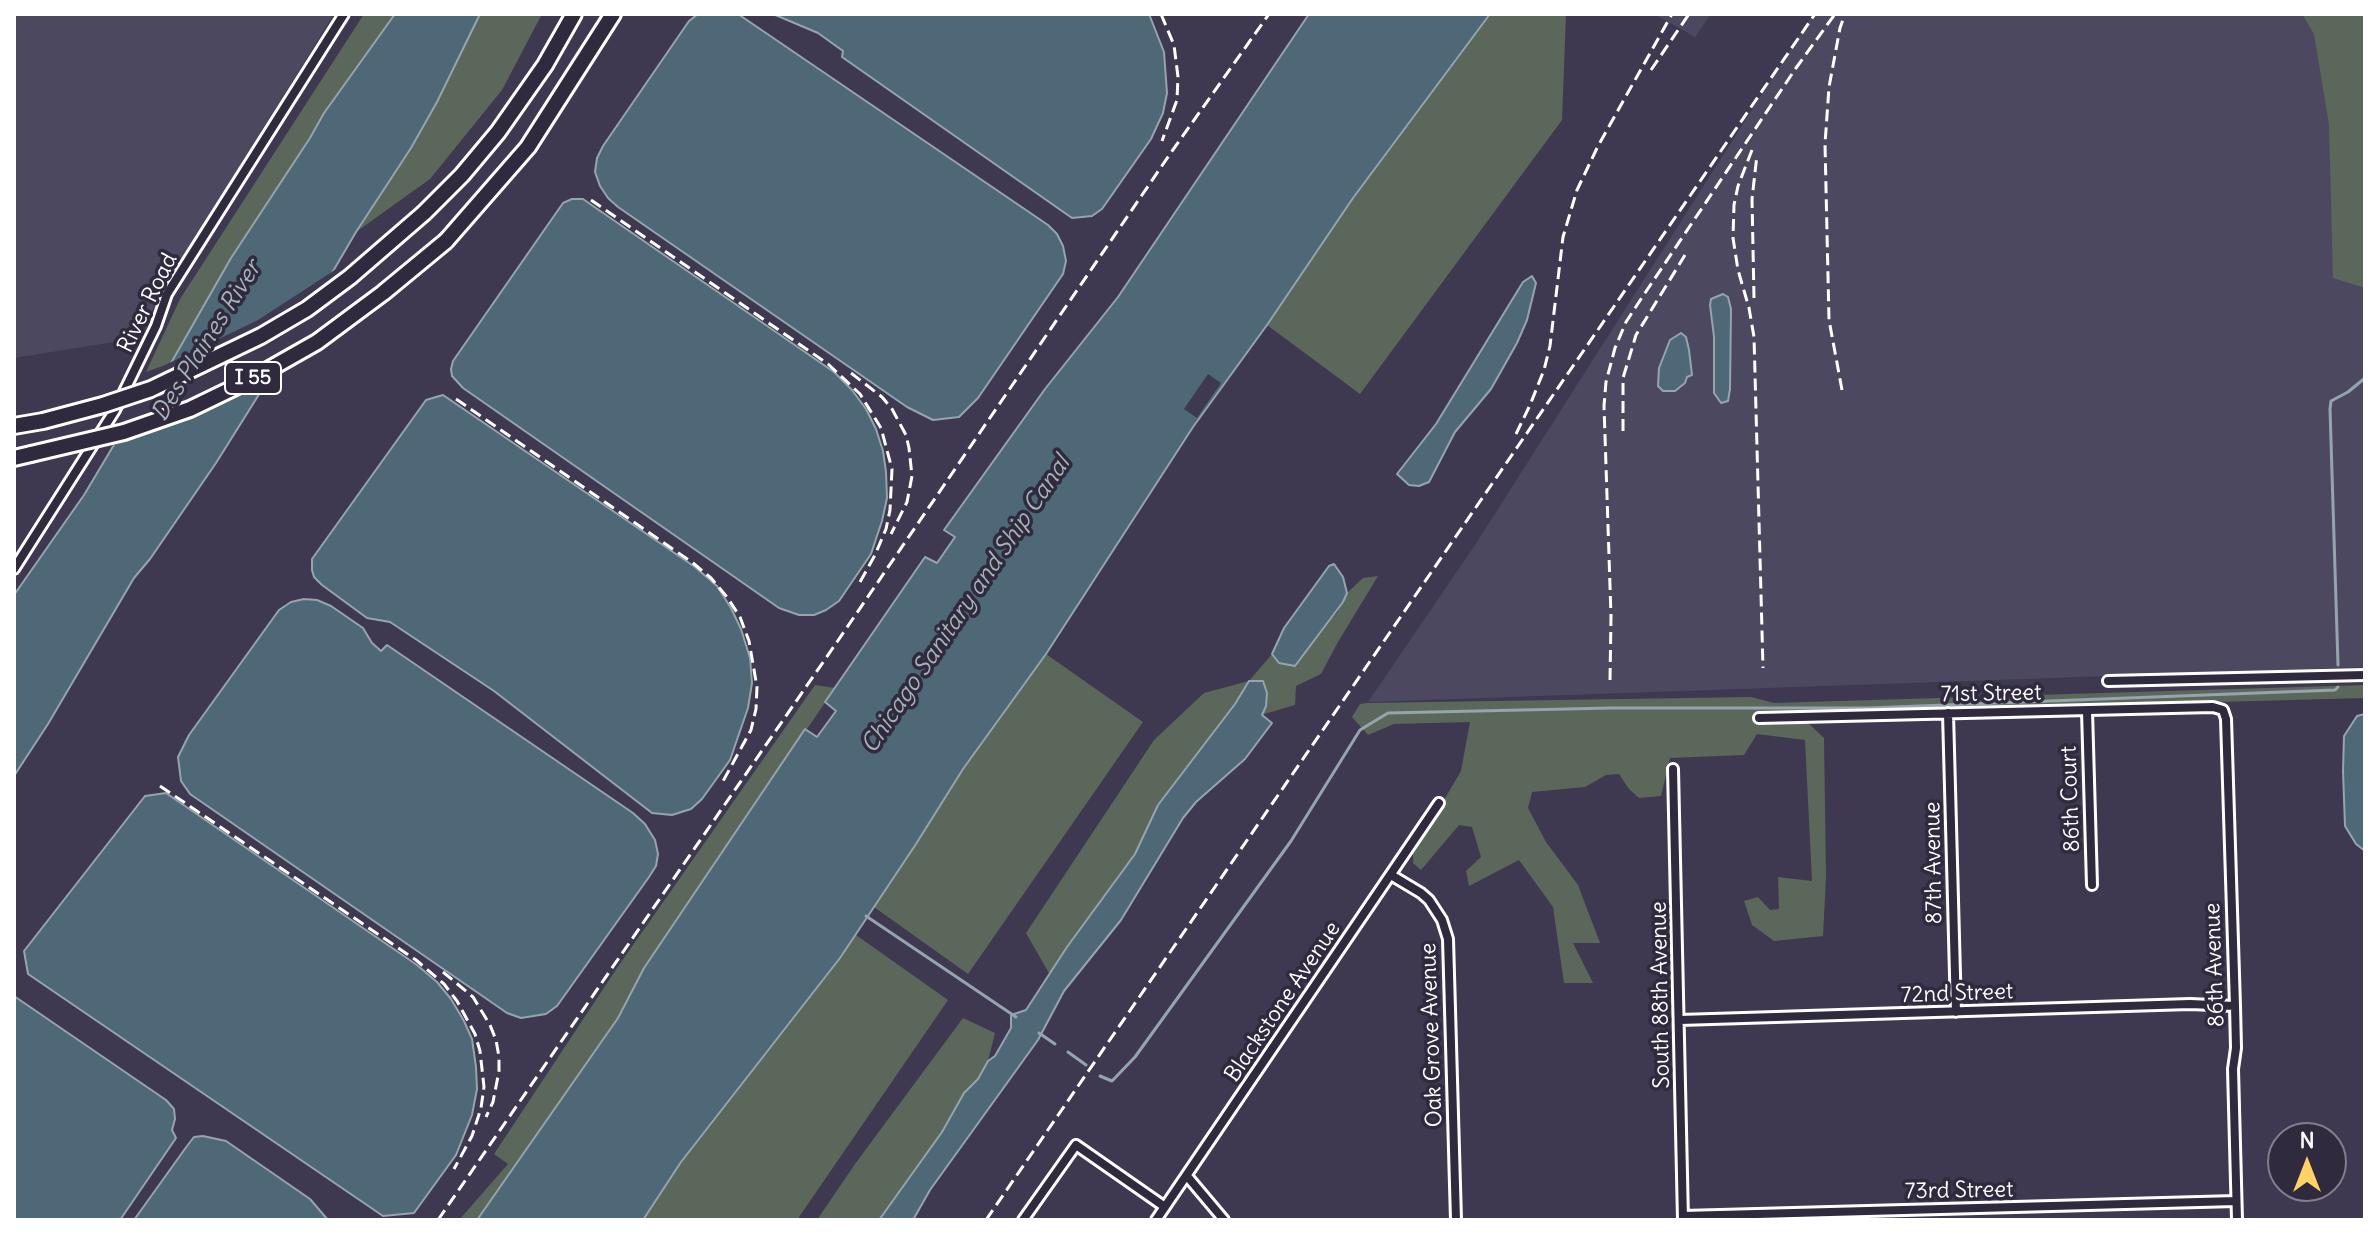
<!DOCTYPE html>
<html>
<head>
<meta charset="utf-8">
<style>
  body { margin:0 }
  #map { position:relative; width:2379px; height:1234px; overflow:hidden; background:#3e3950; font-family:Delius,sans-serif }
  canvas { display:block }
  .frame { position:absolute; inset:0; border:16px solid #fff; pointer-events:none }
  .north { position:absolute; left:2267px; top:1122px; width:80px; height:80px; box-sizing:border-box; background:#2f2a3d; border:2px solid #827f8b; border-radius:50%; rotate:0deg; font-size:22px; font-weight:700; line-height:32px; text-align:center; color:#fff }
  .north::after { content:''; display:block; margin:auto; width:28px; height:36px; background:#ffd166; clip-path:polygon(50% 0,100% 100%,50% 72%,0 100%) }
</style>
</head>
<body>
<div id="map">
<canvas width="2379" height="1234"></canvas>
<div class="frame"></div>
<div class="north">N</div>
</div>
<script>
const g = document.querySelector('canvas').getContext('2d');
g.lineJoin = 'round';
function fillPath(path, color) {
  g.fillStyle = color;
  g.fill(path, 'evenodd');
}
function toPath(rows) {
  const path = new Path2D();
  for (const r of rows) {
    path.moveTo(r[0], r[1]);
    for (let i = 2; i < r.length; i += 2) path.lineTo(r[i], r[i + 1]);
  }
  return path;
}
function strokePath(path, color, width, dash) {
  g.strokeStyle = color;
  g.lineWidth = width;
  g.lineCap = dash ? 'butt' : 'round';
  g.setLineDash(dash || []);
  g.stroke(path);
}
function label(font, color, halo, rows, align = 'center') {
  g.font = font + ' Delius,sans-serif';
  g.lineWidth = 7;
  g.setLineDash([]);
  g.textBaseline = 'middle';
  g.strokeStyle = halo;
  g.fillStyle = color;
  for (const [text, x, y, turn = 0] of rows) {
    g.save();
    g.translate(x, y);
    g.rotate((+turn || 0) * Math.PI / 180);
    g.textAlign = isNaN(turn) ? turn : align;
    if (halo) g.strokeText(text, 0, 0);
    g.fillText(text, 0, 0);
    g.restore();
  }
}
const built = toPath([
  [14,14,334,14,160,295,139,338,14,358],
  [1654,14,1711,14,1695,37],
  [1813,14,2365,14,2365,667,1368,702,1477,542]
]);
const green = toPath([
  [364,14,395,14,324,113,310,138,231,258,171,363,146,372,180,299],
  [480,14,542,14,502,90,430,179,356,232,411,148,437,102],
  [1490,14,1566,14,1562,120,1360,394,1267,325,1353,198],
  [2302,14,2365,14,2365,288,2333,278,2329,125,2314,34],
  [1378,576,1338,642,1321,674,1296,686,1295,705,1261,715,1248,681,1235,704,1158,805,1135,854,1067,947,1050,975,1026,933,1154,740,1204,693,1249,681,1272,654,1279,663,1295,666,1326,623,1337,613,1347,593,1363,578],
  [1046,654,1143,722,968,974,874,907,963,769],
  [815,685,835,688,644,968,618,1018,477,1220,459,1220,508,1164,494,1154,617,968],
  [2365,685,2365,698,1813,713,1806,721,1824,738,1826,877,1823,936,1774,941,1752,925,1744,901,1758,897,1770,910,1779,909,1778,877,1812,881,1805,740,1757,734,1744,755,1670,758,1661,796,1639,798,1629,789,1619,774,1606,775,1585,787,1532,792,1528,808,1546,842,1578,885,1600,943,1573,943,1593,983,1564,983,1553,907,1519,860,1469,886,1466,871,1481,857,1472,827,1459,825,1421,870,1413,863,1413,853,1461,771,1470,722,1394,724,1368,735,1352,717,1360,704,1367,703,1751,697,1774,703],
  [856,935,948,1000,797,1220,643,1220,681,1162,840,958],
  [963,1018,995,1033,988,1061,978,1079,964,1093,942,1132,879,1220,817,1220,855,1164]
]);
const water = toPath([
  [395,14,480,14,437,102,411,148,356,232,285,353,216,463,150,559,134,578,48,724,14,776,14,595,84,495,118,438,171,363,231,258,310,138,324,113,395,14],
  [698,14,738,14,1048,225,1057,234,1063,246,1066,261,1063,274,978,398,959,417,933,420,907,407,618,207,608,198,600,186,595,172,597,158,603,146,689,21,698,14],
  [773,14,1149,14,1164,52,1167,93,1163,113,1151,139,1102,209,1092,216,1072,218,842,57,843,51,818,33,773,14],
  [1309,14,1490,14,1353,198,1267,325,1193,427,1046,654,963,769,916,844,840,958,681,1162,643,1220,477,1220,618,1018,644,968,805,729,817,737,836,711,825,702,925,557,937,563,955,537,944,530,1045,389,1118,297,1309,14],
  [572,199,583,199,593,206,834,372,852,390,866,409,876,429,883,451,886,472,887,498,882,521,871,554,839,601,826,610,814,615,799,615,779,608,463,388,452,376,451,369,453,361,563,203,572,199],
  [1532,276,1536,283,1527,320,1517,343,1491,389,1455,432,1429,482,1419,486,1409,485,1397,474,1436,424,1523,282,1532,276],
  [1723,294,1728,297,1731,309,1730,389,1728,401,1721,403,1714,393,1714,337,1710,305,1711,299,1723,294],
  [1681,333,1686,337,1689,350,1692,375,1687,377,1685,383,1675,391,1663,391,1658,386,1659,368,1670,340,1681,333],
  [443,395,695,567,717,586,731,608,741,629,750,658,752,683,748,708,730,760,702,799,691,809,672,815,652,813,494,691,390,622,367,618,322,585,314,577,312,570,312,559,426,400,443,395],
  [1334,564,1343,577,1347,593,1343,602,1295,666,1279,663,1272,654,1284,628,1329,566,1334,564],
  [304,599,317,600,331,606,363,628,372,643,381,651,387,645,633,813,645,824,655,840,658,854,656,866,649,877,557,1006,546,1014,521,1018,507,1013,190,794,181,781,178,757,189,735,279,610,291,602,304,599],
  [1249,681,1263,681,1267,693,1266,706,1262,715,1272,723,1245,759,1196,802,1183,818,1121,920,1064,991,1038,1040,930,1190,913,1220,879,1220,942,1132,964,1093,978,1079,988,1061,995,1056,1011,1028,1011,1015,1026,1010,1067,947,1135,854,1158,805,1235,704,1249,681],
  [2365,714,2365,851,2356,844,2345,826,2343,771,2344,736,2357,716,2365,714],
  [166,793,417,965,437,982,451,999,464,1021,472,1039,476,1067,477,1089,472,1115,456,1155,414,1213,383,1216,28,974,24,951,145,796,166,793],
  [14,996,166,1100,174,1109,175,1119,172,1130,176,1138,120,1220,14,1220,14,996],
  [203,1136,226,1141,310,1199,328,1220,134,1220,187,1146,194,1137,203,1136]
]);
const pier = toPath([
  [341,266,274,378,177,424,108,447,165,365,258,320],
  [1208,374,1221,383,1197,418,1184,409]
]);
const stream = toPath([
  [2338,665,2330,409,2331,401,2348,392,2365,378],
  [866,916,1016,1017],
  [1039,1033,1055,1044],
  [1068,1052,1086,1065],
  [1100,1076,1112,1081,1135,1057,1291,841,1360,730,1388,713,1611,708,1868,708,2335,690,2338,687]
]);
const street = toPath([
  [14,569,115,410,156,326,167,294,344,14],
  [2108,681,2365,675],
  [2087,711,2092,885],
  [1948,713,1956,1012],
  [1759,718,2213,707,2223,710,2226,719,2235,1006,2236,1048,2233,1069,2237,1220],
  [1673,769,1683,1220],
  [1391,875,1421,893,1429,900,1442,920,1448,939,1456,1220],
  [1680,1020,2190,1004,2235,1006],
  [1187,1176,1224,1220],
  [1683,1216,2236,1201],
  [1023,1220,1076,1145,1165,1207],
  [1156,1220,1439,803]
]);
const highway = toPath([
  [424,213,462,175,498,132,545,65,574,14],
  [446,241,528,147,613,14],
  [14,426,43,421],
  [14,458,31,454]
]);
const rail = toPath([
  [1161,14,1174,45,1178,77,1177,100,1162,141],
  [1651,70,1689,14],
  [1752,150,1738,186,1734,205,1733,238,1738,270,1749,308,1754,337,1763,668],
  [591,200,828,364,860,394,881,428,892,469,890,510,886,529,875,555,860,582],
  [1754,298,1752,199,1757,155],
  [851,373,882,397,892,409,906,435,909,448,912,476,907,502,891,534],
  [1842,390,1829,320,1825,144,1829,87,1840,28,1845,14],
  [456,399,693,563,711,578,727,597,740,617,749,641,757,687,756,709,751,730,722,783],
  [1623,431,1623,378,1636,335,1685,255],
  [1516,434,1530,405,1544,370,1550,346,1563,237,1577,190,1598,146,1672,14],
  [1610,680,1611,616,1604,406,1606,382,1615,348,1626,322,1641,299,1796,68,1835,14],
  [160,786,416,960,444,984,457,1001,475,1034,480,1051,484,1087,481,1108,472,1136,454,1169],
  [443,972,473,997,490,1025,496,1040,499,1057,499,1071,493,1102,486,1117],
  [438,1220,837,642,1170,154,1269,14],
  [986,1220,1815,14]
]);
const highwayBridge = toPath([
  [43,421,103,405,151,389,261,336,307,309,350,277,424,213],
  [31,454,124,432,190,409,250,380,317,342,383,293,446,241]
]);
const shields = [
  [253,378,56]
];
const shieldNames = [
  ["I 55",253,378]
];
const streetNames = [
  ["River Road",148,303,-64],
  ["71st Street",1991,694,-1],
  ["86th Court",2071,799,-92],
  ["87th Avenue",1934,863,-91],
  ["86th Avenue",2215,965,-92],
  ["72nd Street",1957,994,-2],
  ["South 88th Avenue",1661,995,-91],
  ["Blackstone Avenue",1283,1002,-56],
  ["Oak Grove Avenue",1432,1035,-92],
  ["73rd Street",1959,1191,-1]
];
const waterNames = [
  ["Des Plaines River",207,341,-58],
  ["Chicago Sanitary and Ship Canal",966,605,-56]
];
fillPath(built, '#4c4860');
fillPath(green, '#5b675b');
fillPath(water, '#4f6877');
strokePath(water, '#95a4ad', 2);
fillPath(pier, '#3e3950');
strokePath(stream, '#95a4ad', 3);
strokePath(street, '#fff', 14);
strokePath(highway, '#fff', 20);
strokePath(street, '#2f2a3d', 8);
strokePath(highway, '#2f2a3d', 14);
strokePath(rail, '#fff', 3, [12, 6]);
strokePath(highwayBridge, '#fff', 20, []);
strokePath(highwayBridge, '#2f2a3d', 14);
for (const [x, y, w] of shields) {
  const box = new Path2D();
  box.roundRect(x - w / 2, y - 16, w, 32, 6);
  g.fillStyle = '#2f2a3d';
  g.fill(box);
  strokePath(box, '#fff', 2);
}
label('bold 20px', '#fff', null, shieldNames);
label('22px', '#fff', '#2f2a3d', streetNames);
label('italic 24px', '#a7b4bb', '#2f2a3d', waterNames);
</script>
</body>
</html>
